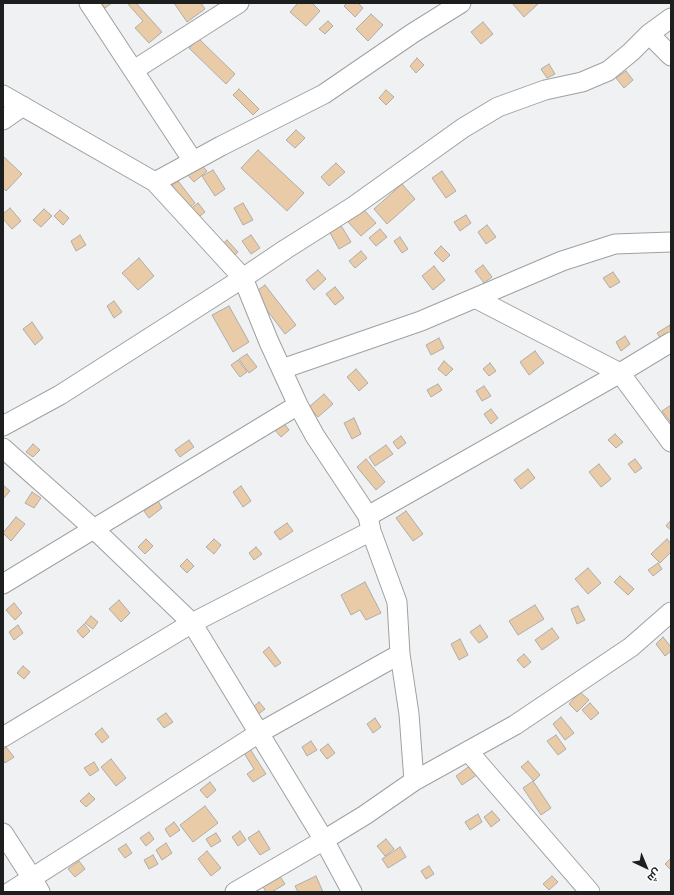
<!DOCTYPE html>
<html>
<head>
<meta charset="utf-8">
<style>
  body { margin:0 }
  #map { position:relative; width:674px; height:895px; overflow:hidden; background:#f0f1f3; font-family:Merriweather,Cairo,serif }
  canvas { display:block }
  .frame { position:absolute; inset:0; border:4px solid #1d1e1e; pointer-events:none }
  .north { position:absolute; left:626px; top:847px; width:40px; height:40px; -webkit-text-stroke:3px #feffff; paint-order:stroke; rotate:136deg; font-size:11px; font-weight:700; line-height:16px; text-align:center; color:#1d1e1e }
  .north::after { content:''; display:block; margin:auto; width:14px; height:18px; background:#1d1e1e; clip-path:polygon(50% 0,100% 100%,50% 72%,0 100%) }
</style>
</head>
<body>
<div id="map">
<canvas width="674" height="895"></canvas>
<div class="frame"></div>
<div class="north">ش</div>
</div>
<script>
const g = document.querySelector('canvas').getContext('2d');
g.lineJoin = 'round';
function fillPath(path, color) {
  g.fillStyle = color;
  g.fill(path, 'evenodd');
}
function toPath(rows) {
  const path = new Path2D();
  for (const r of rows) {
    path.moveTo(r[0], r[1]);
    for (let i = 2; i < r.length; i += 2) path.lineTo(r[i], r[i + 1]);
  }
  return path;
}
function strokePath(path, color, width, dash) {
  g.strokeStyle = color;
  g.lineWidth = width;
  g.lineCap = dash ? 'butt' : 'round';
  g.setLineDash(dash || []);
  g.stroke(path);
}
const building = toPath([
  [101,3,112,3,105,8,101,3],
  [127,3,136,3,162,32,149,43,135,28,143,21,127,3],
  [174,3,201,3,205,9,187,22,174,3],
  [298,3,312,3,320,11,306,26,290,12,298,3],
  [347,3,358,3,363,8,355,17,344,6,347,3],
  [512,3,537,3,538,4,524,17,512,3],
  [371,14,383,25,368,41,356,29,371,14],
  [328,21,333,26,325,34,319,29,328,21],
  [483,22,493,34,481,44,471,32,483,22],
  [199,39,235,74,226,84,189,48,199,39],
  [417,58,424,65,416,73,410,66,417,58],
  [549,64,555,74,547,78,541,69,549,64],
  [626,71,633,80,624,88,616,78,626,71],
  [239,89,259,109,253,115,233,95,239,89],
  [386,90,394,97,386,105,379,98,386,90],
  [296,130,305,138,295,148,286,140,296,130],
  [258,150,304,193,287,211,241,168,258,150],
  [3,156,22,174,6,191,3,188,3,156],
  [198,161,207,171,194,182,185,172,198,161],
  [336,163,345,172,329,186,321,177,336,163],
  [213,170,225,189,215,196,202,176,213,170],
  [442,171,456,191,446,198,432,178,442,171],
  [178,181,195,203,189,208,172,185,178,181],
  [402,184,415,199,387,224,374,209,402,184],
  [198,203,205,212,196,219,189,210,198,203],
  [243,203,253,220,243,225,234,208,243,203],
  [10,208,21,221,12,229,3,219,3,214,10,208],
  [44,209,52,216,41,227,33,220,44,209],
  [363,209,376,223,361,236,348,222,363,209],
  [60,210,69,218,63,225,54,216,60,210],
  [466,215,471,223,460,231,454,222,466,215],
  [340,224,351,242,339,249,329,231,340,224],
  [487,225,496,237,486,244,478,232,487,225],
  [380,229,387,237,376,246,369,238,380,229],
  [80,235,86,245,76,251,71,241,80,235],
  [251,235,260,248,251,254,242,241,251,235],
  [400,237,408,249,402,253,394,241,400,237],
  [227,240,238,252,228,261,217,249,227,240],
  [441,246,450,255,443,262,434,253,441,246],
  [361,251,367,258,355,268,349,261,361,251],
  [139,258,154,276,138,290,122,273,139,258],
  [483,265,492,277,484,283,475,271,483,265],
  [434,266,445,280,433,290,422,276,434,266],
  [318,270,326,279,314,290,306,280,318,270],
  [613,272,620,282,610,288,603,278,613,272],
  [265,285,296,325,285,334,254,293,265,285],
  [335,287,344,298,335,305,326,294,335,287],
  [114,301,122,312,114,318,107,306,114,301],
  [229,306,249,342,233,352,212,315,229,306],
  [32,322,43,338,35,345,23,329,32,322],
  [670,325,671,335,662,341,657,333,670,325],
  [625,336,630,344,621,351,616,342,625,336],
  [439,338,444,348,431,355,426,345,439,338],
  [535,351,544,363,529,375,520,362,535,351],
  [247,354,257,367,249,373,239,359,247,354],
  [238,360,247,372,240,377,231,365,238,360],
  [444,361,453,369,446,376,438,369,444,361],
  [490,363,496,371,489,376,483,369,490,363],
  [356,369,368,383,359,391,347,377,356,369],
  [438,384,442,390,431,397,427,390,438,384],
  [484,386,491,396,482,401,476,391,484,386],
  [324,394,333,404,318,417,309,407,324,394],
  [671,405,671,423,662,411,671,405],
  [491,409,498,418,491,424,484,414,491,409],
  [354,418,361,434,352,439,344,423,354,418],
  [283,422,289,430,281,437,274,429,283,422],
  [615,434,623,442,616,448,608,440,615,434],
  [401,436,406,443,398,449,393,442,401,436],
  [189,440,194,447,180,457,175,450,189,440],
  [33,444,40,450,33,457,26,452,33,444],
  [386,445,393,454,375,466,369,457,386,445],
  [366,459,385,482,376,490,357,467,366,459],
  [635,459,642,468,635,473,628,464,635,459],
  [599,464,611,479,601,487,589,472,599,464],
  [528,469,535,478,521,489,514,480,528,469],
  [3,485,10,491,3,499,3,485],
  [241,486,251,501,243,507,233,492,241,486],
  [32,492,41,498,34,508,25,503,32,492],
  [158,501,162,508,149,518,144,511,158,501],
  [406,511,423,534,413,541,396,518,406,511],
  [16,517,25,524,11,541,3,533,16,517],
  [671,520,671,530,666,526,671,520],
  [287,523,293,531,280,540,274,532,287,523],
  [146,539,153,546,145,554,138,547,146,539],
  [214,539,221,545,214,554,206,547,214,539],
  [667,539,671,544,671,552,660,563,651,554,667,539],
  [256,547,262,554,254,560,249,553,256,547],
  [187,559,194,566,187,573,180,566,187,559],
  [658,563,662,569,653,576,648,570,658,563],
  [588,568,601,583,588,594,575,579,588,568],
  [620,576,634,589,628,595,614,582,620,576],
  [365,582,381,613,366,620,360,610,351,615,341,595,365,582],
  [119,600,130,613,121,622,109,609,119,600],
  [14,603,22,613,15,620,6,610,14,603],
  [535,605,544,619,518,635,509,621,535,605],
  [578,606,585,620,577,624,571,609,578,606],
  [91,616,98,622,93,629,85,623,91,616],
  [84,624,90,631,83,638,77,631,84,624],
  [18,625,23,633,14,640,9,632,18,625],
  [480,625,488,637,479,643,470,632,480,625],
  [552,628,559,638,542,650,535,640,552,628],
  [663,637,671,647,671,651,665,656,656,644,663,637],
  [460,639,468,655,459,660,451,644,460,639],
  [269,647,281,663,275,667,263,652,269,647],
  [524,654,531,662,524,668,517,660,524,654],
  [23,666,30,672,24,679,17,673,23,666],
  [580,692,589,700,577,712,569,704,580,692],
  [259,702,265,709,257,715,252,708,259,702],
  [590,703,599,713,591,720,582,710,590,703],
  [166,713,173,722,164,728,157,719,166,713],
  [561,717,574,733,565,740,553,724,561,717],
  [375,718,381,727,373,733,367,724,375,718],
  [102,728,109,737,102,743,95,734,102,728],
  [556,735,566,749,558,755,547,741,556,735],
  [311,741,317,750,307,756,302,747,311,741],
  [328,744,335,753,327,759,320,750,328,744],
  [6,747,14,757,5,763,3,760,3,750,6,747],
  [250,749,266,774,253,782,247,774,254,769,244,753,250,749],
  [111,759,126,778,116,786,101,767,111,759],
  [528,761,540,775,534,781,521,767,528,761],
  [94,762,99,770,90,776,84,768,94,762],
  [471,765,478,774,462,785,456,776,471,765],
  [533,781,551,808,541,815,523,788,533,781],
  [210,782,216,790,207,798,200,790,210,782],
  [89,793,95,799,86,807,80,801,89,793],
  [205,806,218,823,193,842,180,825,205,806],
  [492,811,500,820,491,827,484,817,492,811],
  [478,814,482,822,470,830,465,822,478,814],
  [174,822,180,830,170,837,165,829,174,822],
  [240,831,246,840,238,846,232,837,240,831],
  [259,831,270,849,260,855,248,838,259,831],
  [149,832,154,839,146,846,140,838,149,832],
  [216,833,221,841,211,847,206,839,216,833],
  [386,839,394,849,385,856,377,846,386,839],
  [166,843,172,853,162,860,156,850,166,843],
  [126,844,132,853,125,858,118,849,126,844],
  [400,847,406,857,388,868,382,859,400,847],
  [207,851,221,868,211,876,198,859,207,851],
  [153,855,158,864,149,869,144,860,153,855],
  [671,858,671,870,665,864,671,858],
  [79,861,85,869,75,877,68,869,79,861],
  [429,866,434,874,426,879,421,871,429,866],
  [279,875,285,884,272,892,266,892,262,885,279,875],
  [316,876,323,892,298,892,295,886,316,876],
  [552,876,558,882,549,890,543,884,552,876]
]);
const minor = toPath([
  [89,3,193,161],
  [649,34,671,56],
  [134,70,239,3],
  [3,95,155,182,243,278,60,395,3,426],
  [3,120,23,106],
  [155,182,221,146,324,94,413,33,461,3],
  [475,298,620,373,671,342],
  [282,369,421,321,562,261,615,244,671,242],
  [3,448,94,529,192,623,324,840,235,892],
  [368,516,620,373,671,442],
  [3,584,298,405],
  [3,737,192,623,371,531],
  [468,751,590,892],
  [414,781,515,725,631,647,671,612],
  [3,833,32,878,40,892],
  [10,892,259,733,400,654],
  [352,892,324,840,365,815,414,781,409,714,400,654,397,602,371,531,368,516,315,436,298,405,269,342,243,278,286,249,354,206,463,128,498,107,545,90,582,82,608,71,631,52,649,34,671,18]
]);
fillPath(building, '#eacba7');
strokePath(building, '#adacaa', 1);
strokePath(minor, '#9fa0a2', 21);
strokePath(minor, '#fff', 19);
</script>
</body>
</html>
